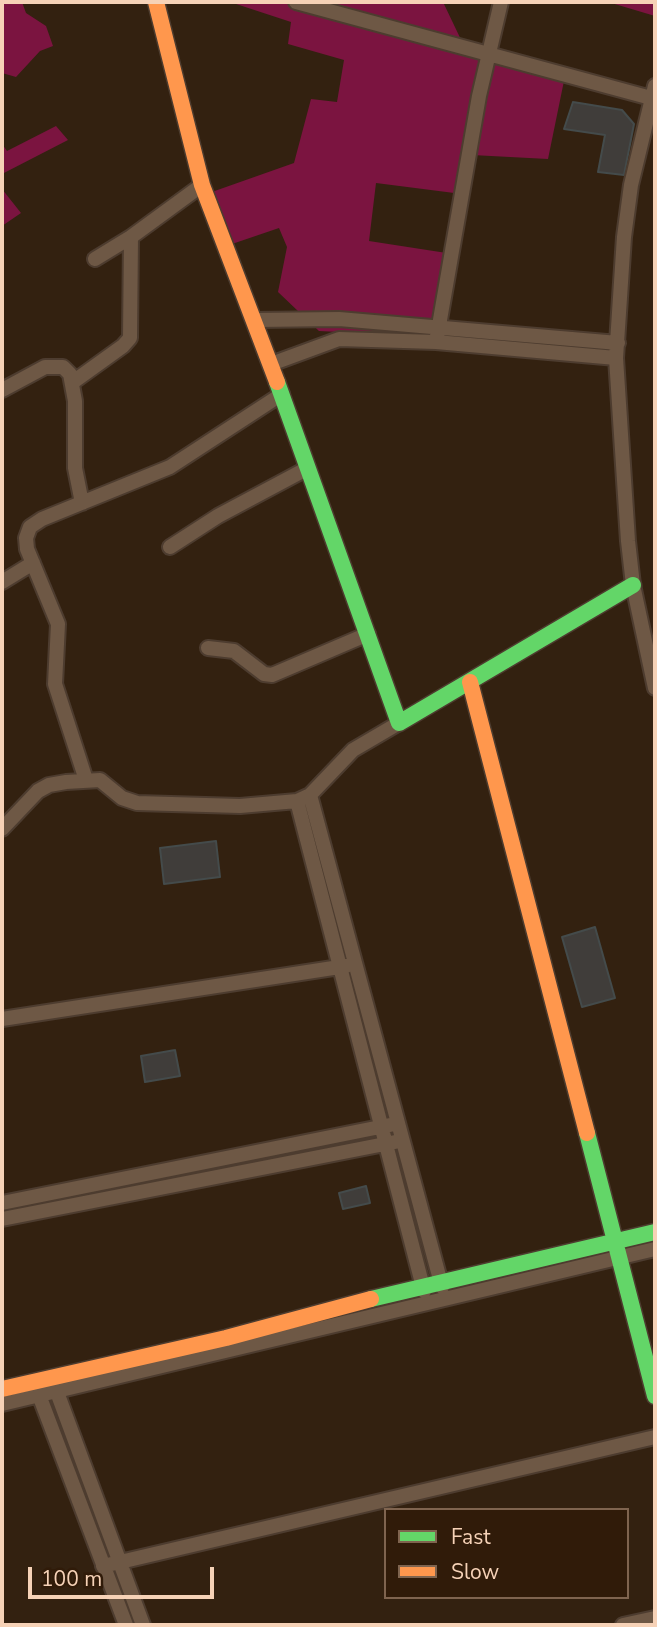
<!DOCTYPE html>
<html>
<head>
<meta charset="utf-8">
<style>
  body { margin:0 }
  #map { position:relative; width:657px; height:1627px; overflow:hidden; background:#332110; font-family:"Nunito Sans",sans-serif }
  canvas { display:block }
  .frame { position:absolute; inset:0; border:4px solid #f6d2b7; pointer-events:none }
  .legend { position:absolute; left:384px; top:1508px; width:245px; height:91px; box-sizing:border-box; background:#301b09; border:2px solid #7f644f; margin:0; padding:9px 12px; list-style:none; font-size:21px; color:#f6d2b7 }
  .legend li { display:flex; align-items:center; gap:14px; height:35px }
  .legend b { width:35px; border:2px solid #7f644f }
  .scale { position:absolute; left:28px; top:1567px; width:186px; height:32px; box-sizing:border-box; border:4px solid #f6d2b7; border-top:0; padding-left:9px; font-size:21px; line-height:24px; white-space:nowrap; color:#f6d2b7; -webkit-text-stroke:5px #301b09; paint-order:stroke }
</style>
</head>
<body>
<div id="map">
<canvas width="657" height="1627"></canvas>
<div class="frame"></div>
<ul class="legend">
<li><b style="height:9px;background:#63d668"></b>Fast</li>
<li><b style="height:9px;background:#ff974d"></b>Slow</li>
</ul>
<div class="scale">100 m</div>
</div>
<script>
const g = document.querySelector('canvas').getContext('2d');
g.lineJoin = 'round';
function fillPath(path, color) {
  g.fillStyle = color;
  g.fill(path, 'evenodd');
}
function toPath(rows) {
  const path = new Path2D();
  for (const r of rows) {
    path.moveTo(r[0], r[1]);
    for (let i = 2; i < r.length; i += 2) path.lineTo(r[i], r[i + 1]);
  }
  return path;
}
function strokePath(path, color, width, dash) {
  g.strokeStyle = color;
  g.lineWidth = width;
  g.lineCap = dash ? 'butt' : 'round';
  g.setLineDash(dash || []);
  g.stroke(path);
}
const green = toPath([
  [2,2,22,2,26,13,46,26,53,46,40,51,16,77,2,73],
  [230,2,443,2,464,46,565,76,548,159,472,155,462,194,376,183,369,241,453,254,441,337,319,331,278,292,287,247,279,228,232,244,209,193,294,163,311,99,337,102,344,60,288,44,291,22],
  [608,2,655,2,655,16],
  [56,126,68,140,2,174,2,144,7,151],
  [2,189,21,213,2,226]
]);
const building = toPath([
  [573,102,622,110,634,124,624,175,598,172,605,135,564,129,573,102],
  [216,841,220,877,164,884,160,848,216,841],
  [595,927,615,998,582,1007,562,937,595,927],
  [175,1050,180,1076,145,1082,141,1056,175,1050],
  [366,1186,370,1203,343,1209,339,1193,366,1186]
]);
const street = toPath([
  [296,2,651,98],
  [655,86,631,185,624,237,616,358,628,541,633,585,655,688],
  [95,259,131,237,202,185],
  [255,320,339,319,618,343],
  [437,337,479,96,501,2],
  [271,364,339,339,436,342,616,358],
  [73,382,123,346,130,338,131,237],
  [2,390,45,367,63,367,70,374,75,401,75,468,82,503],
  [170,547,218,516,308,468],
  [2,582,33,563],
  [208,648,234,651,264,674,272,675,368,634],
  [86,780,55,684,58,624,27,549,26,538,30,527,42,519,170,467,282,394],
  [310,795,442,1287],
  [297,801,424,1291],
  [2,829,38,791,49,785,66,782,100,780,122,798,137,803,240,806,297,801,310,795,353,750,399,723],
  [2,1019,346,966],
  [2,1203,390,1125],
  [2,1219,395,1142],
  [54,1384,143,1625],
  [36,1387,126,1625],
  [2,1404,655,1249],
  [103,1566,655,1437],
  [623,1625,655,1618]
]);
const fast = toPath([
  [277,382,399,723,633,585],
  [587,1133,655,1396],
  [371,1299,655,1232]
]);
const slow = toPath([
  [156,2,202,185,277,382],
  [470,682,587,1133],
  [2,1389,226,1338,371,1299]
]);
fillPath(green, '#7b1440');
fillPath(building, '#403d3a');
strokePath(building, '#444b4b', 2);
strokePath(street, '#4d3c2f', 18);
strokePath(fast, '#4d3c2f', 19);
strokePath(slow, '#4d3c2f', 19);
strokePath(street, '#6e5845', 14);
strokePath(fast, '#63d668', 16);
strokePath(slow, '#ff974d', 16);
</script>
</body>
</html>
